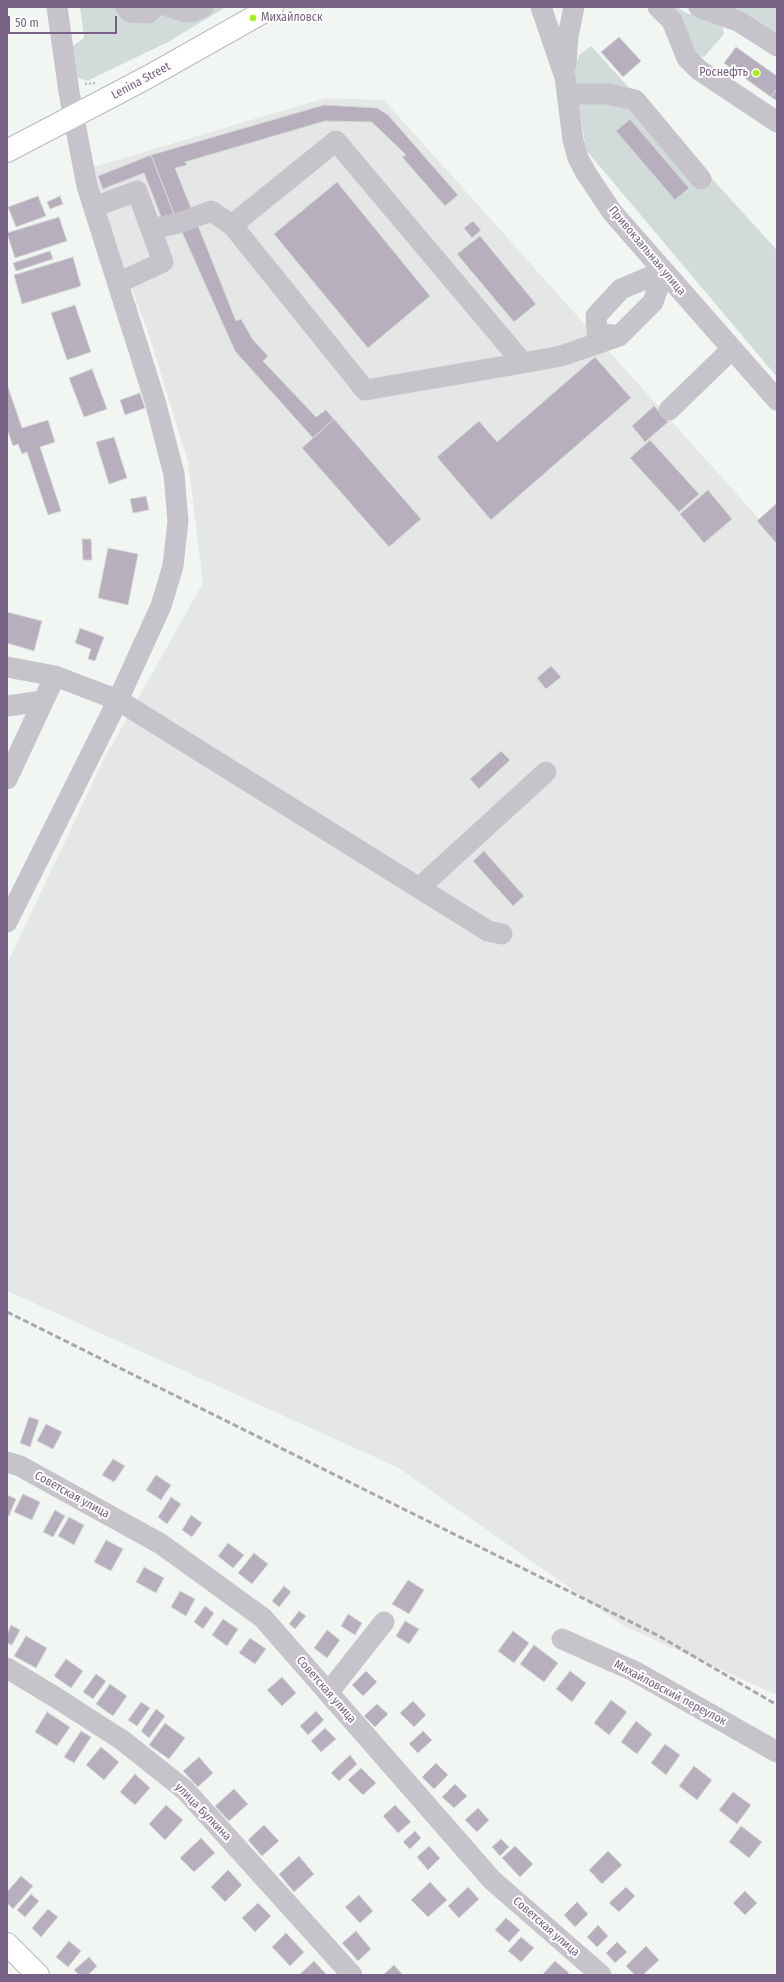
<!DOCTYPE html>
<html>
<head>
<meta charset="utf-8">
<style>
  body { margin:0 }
  #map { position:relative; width:784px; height:1982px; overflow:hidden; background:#f2f6f2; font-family:"Fira Sans Condensed",sans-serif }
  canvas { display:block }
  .frame { position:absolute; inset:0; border:8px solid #776286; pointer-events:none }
  .scale { position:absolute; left:8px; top:16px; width:109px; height:18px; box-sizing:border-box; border:2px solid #776286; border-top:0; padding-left:5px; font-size:12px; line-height:14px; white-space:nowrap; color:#776286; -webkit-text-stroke:3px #fff; paint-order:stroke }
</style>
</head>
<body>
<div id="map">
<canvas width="784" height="1982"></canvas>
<div class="frame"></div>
<div class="scale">50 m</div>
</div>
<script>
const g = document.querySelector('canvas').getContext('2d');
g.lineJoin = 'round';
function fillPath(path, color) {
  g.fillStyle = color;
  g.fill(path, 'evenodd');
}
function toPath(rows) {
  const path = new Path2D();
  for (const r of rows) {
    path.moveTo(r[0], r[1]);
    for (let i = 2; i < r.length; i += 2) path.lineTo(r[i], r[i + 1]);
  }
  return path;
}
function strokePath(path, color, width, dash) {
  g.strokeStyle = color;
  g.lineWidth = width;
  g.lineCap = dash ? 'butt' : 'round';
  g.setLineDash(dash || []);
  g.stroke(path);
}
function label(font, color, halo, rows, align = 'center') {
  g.font = font + ' "Fira Sans Condensed",sans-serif';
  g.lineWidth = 4;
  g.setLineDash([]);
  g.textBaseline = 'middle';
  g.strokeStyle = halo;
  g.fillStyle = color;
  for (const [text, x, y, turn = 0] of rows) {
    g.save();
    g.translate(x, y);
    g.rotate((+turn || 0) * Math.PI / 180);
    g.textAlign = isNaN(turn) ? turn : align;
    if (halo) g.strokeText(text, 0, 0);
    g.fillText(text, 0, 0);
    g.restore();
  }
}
const built = toPath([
  [325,98,384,100,777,539,777,1695,624,1626,397,1467,7,1291,7,964,104,759,203,583,188,462,150,338,87,169]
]);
const green = toPath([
  [80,7,226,7,168,42,87,81,78,78,73,46,84,38],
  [668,7,677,7,686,13,716,22,723,28,724,34,704,57,698,56],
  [724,7,777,7,777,37],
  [591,46,777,250,777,377,586,150,574,72,579,55]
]);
const building = toPath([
  [619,37,641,61,623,77,601,52,619,37],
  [736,47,777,76,777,89,771,97,724,63,736,47],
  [777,89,777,101,771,97,777,89],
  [324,105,377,108,388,115,458,195,445,206,402,157,406,155,372,122,325,121,185,162,187,165,175,168,236,321,241,319,253,340,268,356,263,361,316,417,326,410,334,419,313,438,235,351,174,214,151,155,324,105],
  [630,119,689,188,675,200,616,131,630,119],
  [151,155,174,214,162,219,144,173,103,189,98,176,151,155],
  [337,182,430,296,368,348,274,234,337,182],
  [38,196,46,216,16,227,8,207,38,196],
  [60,196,63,204,50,209,47,202,60,196],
  [59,217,67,241,15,258,7,233,59,217],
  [473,221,481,230,472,238,464,228,473,221],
  [480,236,536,304,514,322,457,254,480,236],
  [50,251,53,259,16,271,13,263,50,251],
  [73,257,81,286,22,304,14,275,73,257],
  [75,305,91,352,67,360,51,313,75,305],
  [595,357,631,398,491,520,437,457,479,421,497,442,595,357],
  [92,369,107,409,84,417,69,378,92,369],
  [7,384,22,428,48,420,55,442,40,447,61,511,48,515,27,452,22,454,18,444,13,446,7,429,7,384],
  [140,393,145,408,125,415,120,400,140,393],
  [654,406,668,422,645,442,632,426,654,406],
  [334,419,421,519,389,547,302,448,334,419],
  [114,437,127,478,109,484,96,442,114,437],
  [650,440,699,494,679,512,630,458,650,440],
  [708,490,732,519,704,543,680,514,708,490],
  [146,496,149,510,133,513,130,499,146,496],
  [777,503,777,544,757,521,777,503],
  [82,539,91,539,92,560,83,560,82,539],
  [108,548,138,554,128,605,98,598,108,548],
  [7,612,42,621,34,651,7,643,7,612],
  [80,628,104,637,95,661,88,659,91,649,75,643,80,628],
  [551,666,561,677,546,689,537,678,551,666],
  [501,751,510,760,479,789,470,779,501,751],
  [484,851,524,896,513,906,473,861,484,851],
  [29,1417,39,1420,30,1447,20,1443,29,1417],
  [46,1424,62,1432,53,1449,37,1441,46,1424],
  [113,1459,125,1466,114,1482,102,1475,113,1459],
  [156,1475,171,1485,161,1500,146,1490,156,1475],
  [23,1494,40,1502,32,1520,14,1512,23,1494],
  [7,1495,16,1499,9,1516,7,1516,7,1495],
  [171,1497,181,1504,167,1524,158,1517,171,1497],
  [55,1510,65,1516,53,1537,43,1532,55,1510],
  [191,1515,202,1523,192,1537,182,1530,191,1515],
  [69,1517,84,1525,74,1545,58,1536,69,1517],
  [106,1540,123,1549,111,1571,94,1562,106,1540],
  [228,1543,244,1555,233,1568,218,1556,228,1543],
  [254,1553,268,1564,252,1584,238,1573,254,1553],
  [144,1567,164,1578,156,1593,136,1582,144,1567],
  [408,1580,424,1590,409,1614,392,1604,408,1580],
  [284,1586,291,1592,279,1607,272,1601,284,1586],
  [180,1591,195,1599,186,1616,171,1607,180,1591],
  [205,1606,214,1613,203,1629,194,1622,205,1606],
  [299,1611,306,1616,295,1629,289,1624,299,1611],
  [348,1614,362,1623,355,1635,341,1626,348,1614],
  [223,1619,238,1629,227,1646,212,1635,223,1619],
  [405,1621,419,1629,409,1644,396,1636,405,1621],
  [11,1625,20,1630,12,1645,7,1643,7,1634,11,1625],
  [327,1630,340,1640,327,1658,314,1648,327,1630],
  [513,1631,529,1643,514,1663,498,1651,513,1631],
  [26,1636,47,1648,36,1668,14,1656,26,1636],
  [250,1638,266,1649,255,1664,239,1653,250,1638],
  [534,1645,558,1663,544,1682,520,1664,534,1645],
  [66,1659,83,1671,71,1688,54,1676,66,1659],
  [366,1671,377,1682,363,1696,352,1685,366,1671],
  [570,1671,586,1683,572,1702,556,1689,570,1671],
  [96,1674,106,1681,93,1699,83,1692,96,1674],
  [282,1677,296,1693,282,1706,267,1690,282,1677],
  [110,1684,127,1696,113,1716,96,1704,110,1684],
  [611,1700,627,1712,609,1735,594,1723,611,1700],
  [413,1701,426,1715,414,1727,400,1713,413,1701],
  [141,1702,150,1708,137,1726,128,1720,141,1702],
  [377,1704,388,1714,375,1727,364,1716,377,1704],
  [156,1709,165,1716,149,1738,141,1731,156,1709],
  [316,1711,324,1720,308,1735,300,1726,316,1711],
  [47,1712,70,1727,57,1746,35,1732,47,1712],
  [636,1721,652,1734,637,1754,621,1742,636,1721],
  [165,1723,185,1738,169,1759,149,1745,165,1723],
  [325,1728,336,1739,321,1752,311,1741,325,1728],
  [81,1731,91,1737,74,1763,64,1757,81,1731],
  [423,1731,432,1740,418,1753,409,1744,423,1731],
  [665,1744,680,1755,666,1775,651,1763,665,1744],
  [101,1747,119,1762,104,1780,86,1765,101,1747],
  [350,1755,357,1764,339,1781,331,1773,350,1755],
  [199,1757,213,1773,198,1787,183,1771,199,1757],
  [436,1763,448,1775,434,1789,422,1777,436,1763],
  [694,1766,712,1780,697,1800,679,1786,694,1766],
  [361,1768,376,1783,363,1795,348,1780,361,1768],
  [135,1774,150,1788,135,1805,120,1792,135,1774],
  [455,1784,467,1796,454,1808,442,1797,455,1784],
  [234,1789,248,1804,229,1821,215,1806,234,1789],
  [733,1792,751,1805,737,1824,719,1810,733,1792],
  [166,1805,183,1820,165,1840,149,1824,166,1805],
  [395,1805,411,1822,398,1833,383,1816,395,1805],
  [478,1808,489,1820,477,1832,465,1820,478,1808],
  [264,1825,279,1841,262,1856,248,1840,264,1825],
  [741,1826,762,1842,749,1858,729,1842,741,1826],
  [415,1831,421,1838,410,1849,403,1842,415,1831],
  [201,1838,215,1853,194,1872,180,1858,201,1838],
  [501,1839,509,1847,500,1856,492,1847,501,1839],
  [429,1846,440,1858,428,1870,417,1857,429,1846],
  [515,1846,533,1864,520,1877,502,1858,515,1846],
  [608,1851,622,1865,602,1884,589,1870,608,1851],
  [299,1856,314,1874,294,1892,279,1874,299,1856],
  [228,1870,242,1885,225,1902,211,1887,228,1870],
  [21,1876,33,1886,13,1909,7,1903,7,1892,21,1876],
  [430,1882,447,1900,428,1917,411,1900,430,1882],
  [468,1887,479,1899,459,1918,448,1906,468,1887],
  [626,1887,635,1896,619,1912,609,1903,626,1887],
  [745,1891,757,1903,745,1915,733,1903,745,1891],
  [31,1894,39,1901,25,1917,17,1910,31,1894],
  [359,1895,373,1911,360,1923,345,1907,359,1895],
  [577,1902,588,1914,575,1927,564,1915,577,1902],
  [258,1903,271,1916,255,1932,242,1918,258,1903],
  [48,1909,58,1917,41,1937,32,1928,48,1909],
  [506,1918,520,1930,509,1942,495,1930,506,1918],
  [598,1925,608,1936,597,1947,587,1937,598,1925],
  [356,1931,371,1949,358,1961,342,1943,356,1931],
  [286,1933,304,1952,290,1966,272,1947,286,1933],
  [521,1937,534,1948,521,1962,508,1951,521,1937],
  [69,1941,81,1951,68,1967,56,1957,69,1941],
  [617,1942,627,1952,615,1963,606,1953,617,1942],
  [646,1946,659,1960,643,1975,635,1975,626,1966,646,1946],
  [89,1957,97,1966,88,1975,79,1975,74,1970,89,1957],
  [314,1961,326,1974,324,1975,299,1975,314,1961],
  [555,1961,569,1973,567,1975,542,1975,555,1961],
  [394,1965,403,1975,383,1975,394,1965]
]);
const path = toPath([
  [85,84,96,83]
]);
const minor = toPath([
  [126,7,130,12,148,13,155,7],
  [170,7,185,12,191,12,203,7],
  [541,7,565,77,573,140,578,158,586,173,612,212,777,400],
  [658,7,672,21,687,58,699,70,777,122],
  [699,7,738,21,777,46],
  [566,65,568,36,574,7],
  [567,94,608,94,635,100,701,179],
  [94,207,137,191,163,262,118,283],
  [151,229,179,223,211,211,232,225],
  [523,363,336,141,232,225,365,390,523,363,561,356,619,336,653,302,664,271,621,289,596,316,597,333,619,336],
  [669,410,732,349],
  [7,667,55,676,118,700,488,931,502,934],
  [7,706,43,701],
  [7,779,55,676],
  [419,888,546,772],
  [7,922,118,700,161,606,173,566,178,521,174,474,155,401,87,186,69,92,57,7],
  [7,1462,20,1466,161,1544,263,1618,492,1880,601,1975],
  [562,1639,634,1671,777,1752],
  [7,1668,55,1697,122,1740,185,1790,352,1975],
  [328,1693,384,1622]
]);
const major = toPath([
  [7,151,148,77,272,7],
  [7,1944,38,1975]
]);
const rail = toPath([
  [7,1312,659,1636,777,1705]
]);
const markers = [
  [253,18,4,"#a0f216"],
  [756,73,4,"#a0f216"]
];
const poiNames = [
  ["Михайловск",261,18],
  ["Роснефть",748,73,"right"]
];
const streetNames = [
  ["Lenina Street",141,81,-28],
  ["Привокзальная улица",647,251,50],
  ["Советская улица",72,1495,29],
  ["Советская улица",326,1690,49],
  ["Михайловский переулок",670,1693,28],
  ["улица Булкина",203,1812,46],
  ["Советская улица",546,1927,41]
];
fillPath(built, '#e4e7e6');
fillPath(green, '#d1dbda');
fillPath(building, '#b7afbd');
strokePath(building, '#d5d7d5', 1);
strokePath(major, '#bbb6be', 24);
strokePath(path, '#bebac0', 2.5, [2, 2]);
strokePath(minor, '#c7c3cb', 21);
strokePath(major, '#fff', 22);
strokePath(rail, '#aca5b1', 3, [6, 3]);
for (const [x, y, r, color] of markers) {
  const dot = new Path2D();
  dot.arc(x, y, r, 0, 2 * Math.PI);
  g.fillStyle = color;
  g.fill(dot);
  strokePath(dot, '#fff', 1.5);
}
label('12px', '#776286', '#fff', poiNames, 'left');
label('12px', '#776286', '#fff', streetNames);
</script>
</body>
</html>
